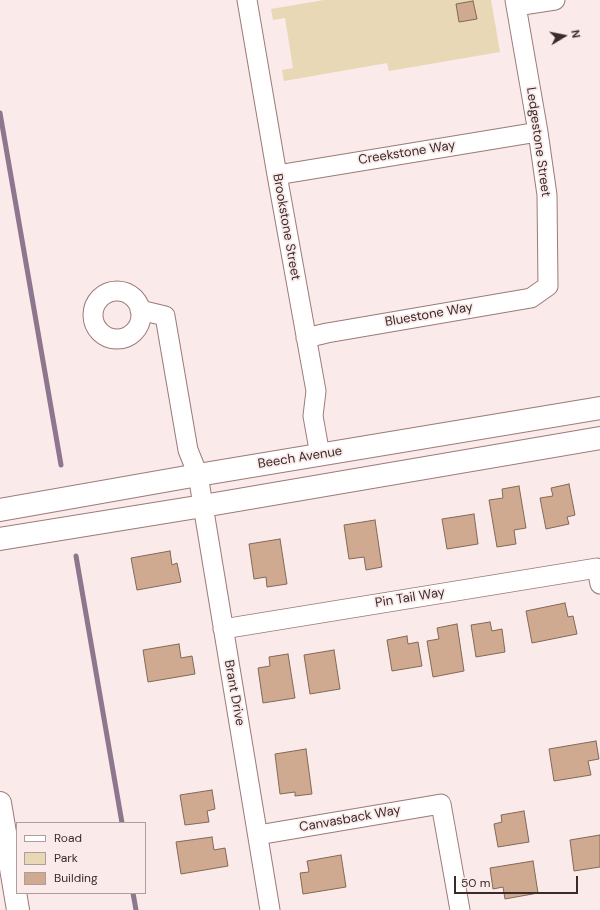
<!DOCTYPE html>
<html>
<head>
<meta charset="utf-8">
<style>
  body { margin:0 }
  #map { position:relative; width:600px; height:910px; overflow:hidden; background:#faeae9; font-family:"DM Sans",sans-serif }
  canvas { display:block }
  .legend { position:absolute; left:16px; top:822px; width:130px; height:72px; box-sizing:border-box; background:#faeae9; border:1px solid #ad9e9d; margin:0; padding:5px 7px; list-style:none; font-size:12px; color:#392b2a }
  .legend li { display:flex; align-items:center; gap:8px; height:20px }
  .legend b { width:20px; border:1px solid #ad9e9d }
  .north { position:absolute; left:544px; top:16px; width:40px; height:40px; -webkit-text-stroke:3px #faeae9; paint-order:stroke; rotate:80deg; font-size:11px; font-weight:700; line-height:16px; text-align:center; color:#392b2a }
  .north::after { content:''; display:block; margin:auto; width:14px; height:18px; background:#392b2a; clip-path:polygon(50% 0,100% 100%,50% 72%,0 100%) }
  .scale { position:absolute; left:454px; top:876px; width:124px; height:18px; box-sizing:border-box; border:2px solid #392b2a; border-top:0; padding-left:5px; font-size:12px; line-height:14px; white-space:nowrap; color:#392b2a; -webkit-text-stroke:3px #faeae9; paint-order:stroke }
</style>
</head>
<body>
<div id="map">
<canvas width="600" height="910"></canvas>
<ul class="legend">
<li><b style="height:5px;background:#fff"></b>Road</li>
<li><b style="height:11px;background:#e8d8b5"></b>Park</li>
<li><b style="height:11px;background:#d0aa90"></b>Building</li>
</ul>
<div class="north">N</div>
<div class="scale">50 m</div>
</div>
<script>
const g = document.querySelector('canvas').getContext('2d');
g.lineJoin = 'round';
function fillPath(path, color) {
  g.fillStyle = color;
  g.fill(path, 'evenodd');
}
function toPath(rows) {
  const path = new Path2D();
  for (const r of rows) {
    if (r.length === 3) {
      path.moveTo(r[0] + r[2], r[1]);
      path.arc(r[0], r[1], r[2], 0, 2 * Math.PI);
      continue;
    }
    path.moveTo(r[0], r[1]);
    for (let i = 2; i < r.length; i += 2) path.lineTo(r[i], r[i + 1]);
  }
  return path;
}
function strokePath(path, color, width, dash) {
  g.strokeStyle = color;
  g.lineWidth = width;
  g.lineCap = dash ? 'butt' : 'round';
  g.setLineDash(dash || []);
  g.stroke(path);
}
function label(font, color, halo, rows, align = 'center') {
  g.font = font + ' "DM Sans",sans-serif';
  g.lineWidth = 3.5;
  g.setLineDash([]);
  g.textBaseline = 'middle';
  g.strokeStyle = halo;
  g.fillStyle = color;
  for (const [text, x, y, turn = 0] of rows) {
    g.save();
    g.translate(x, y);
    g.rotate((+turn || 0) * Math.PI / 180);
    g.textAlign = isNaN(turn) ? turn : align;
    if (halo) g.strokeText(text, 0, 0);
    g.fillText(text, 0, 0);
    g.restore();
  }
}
const green = toPath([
  [324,0,491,0,500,52,389,71,387,63,284,81,282,70,293,68,285,18,273,20,271,9]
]);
const stream = toPath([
  [0,113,61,465],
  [76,556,122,823],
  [133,893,136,910]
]);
const building = toPath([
  [473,1,477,19,459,22,456,4,473,1],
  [569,484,575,515,567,517,569,524,546,529,540,498,553,496,551,488,569,484],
  [519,486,526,528,514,530,516,544,497,547,489,500,503,498,502,489,519,486],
  [474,514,478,544,447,549,442,519,474,514],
  [375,520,382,567,366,570,364,557,349,559,344,525,375,520],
  [280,539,287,584,267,587,266,577,254,579,249,544,280,539],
  [170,551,172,565,177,563,181,582,137,590,131,558,170,551],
  [565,603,568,617,573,616,577,634,532,643,526,611,565,603],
  [490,622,492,631,502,629,505,652,476,657,471,625,490,622],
  [457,624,464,671,433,677,427,641,439,639,437,628,457,624],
  [407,636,408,644,418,642,422,666,392,671,387,640,407,636],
  [179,644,181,658,192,656,195,674,148,682,143,650,179,644],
  [334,650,340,689,310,694,304,655,334,650],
  [288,654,295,698,263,703,258,668,270,666,269,657,288,654],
  [596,741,599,759,588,761,591,775,554,781,549,749,596,741],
  [306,749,312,794,295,796,295,792,280,794,275,754,306,749],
  [212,790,215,809,207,811,209,822,185,825,180,795,212,790],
  [524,811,529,842,498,847,494,824,502,822,501,815,524,811],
  [600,835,600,867,574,871,570,840,600,835],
  [212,837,214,850,225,848,228,866,181,874,176,842,212,837],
  [341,855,346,887,303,894,300,873,309,872,307,861,341,855],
  [533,861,538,893,505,899,503,887,493,889,490,868,533,861]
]);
const minor = toPath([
  [247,0,277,175,316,391,313,416,320,455],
  [516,6,555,0],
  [277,175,538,132],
  [117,315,24],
  [140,310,165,316,188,450,198,475,270,910],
  [306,338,327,333,531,298,548,286,547,195,538,132,515,0],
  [223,629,597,568,600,584],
  [258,835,441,804,460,910]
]);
const major = toPath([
  [0,510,198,475,600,408],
  [0,539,203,506,600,438]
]);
const highway = toPath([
  [0,803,18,910]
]);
const streetNames = [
  ["Ledgestone Street",538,142,82],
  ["Creekstone Way",407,153,-9],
  ["Brookstone Street",286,227,80],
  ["Bluestone Way",429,315,-10],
  ["Beech Avenue",300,458,-9],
  ["Pin Tail Way",410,598,-9],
  ["Brant Drive",234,693,80],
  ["Canvasback Way",350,819,-10]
];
fillPath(green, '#e8d8b5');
strokePath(stream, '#8e778e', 5);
fillPath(building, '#d0aa90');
strokePath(building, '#826857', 1);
strokePath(minor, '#9c7a78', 21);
strokePath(major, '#9c7a78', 24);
strokePath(highway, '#9c7a78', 24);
strokePath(minor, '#fff', 19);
strokePath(major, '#fff', 22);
strokePath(highway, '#fff', 22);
label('13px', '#392b2a', '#faeae9', streetNames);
</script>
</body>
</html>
